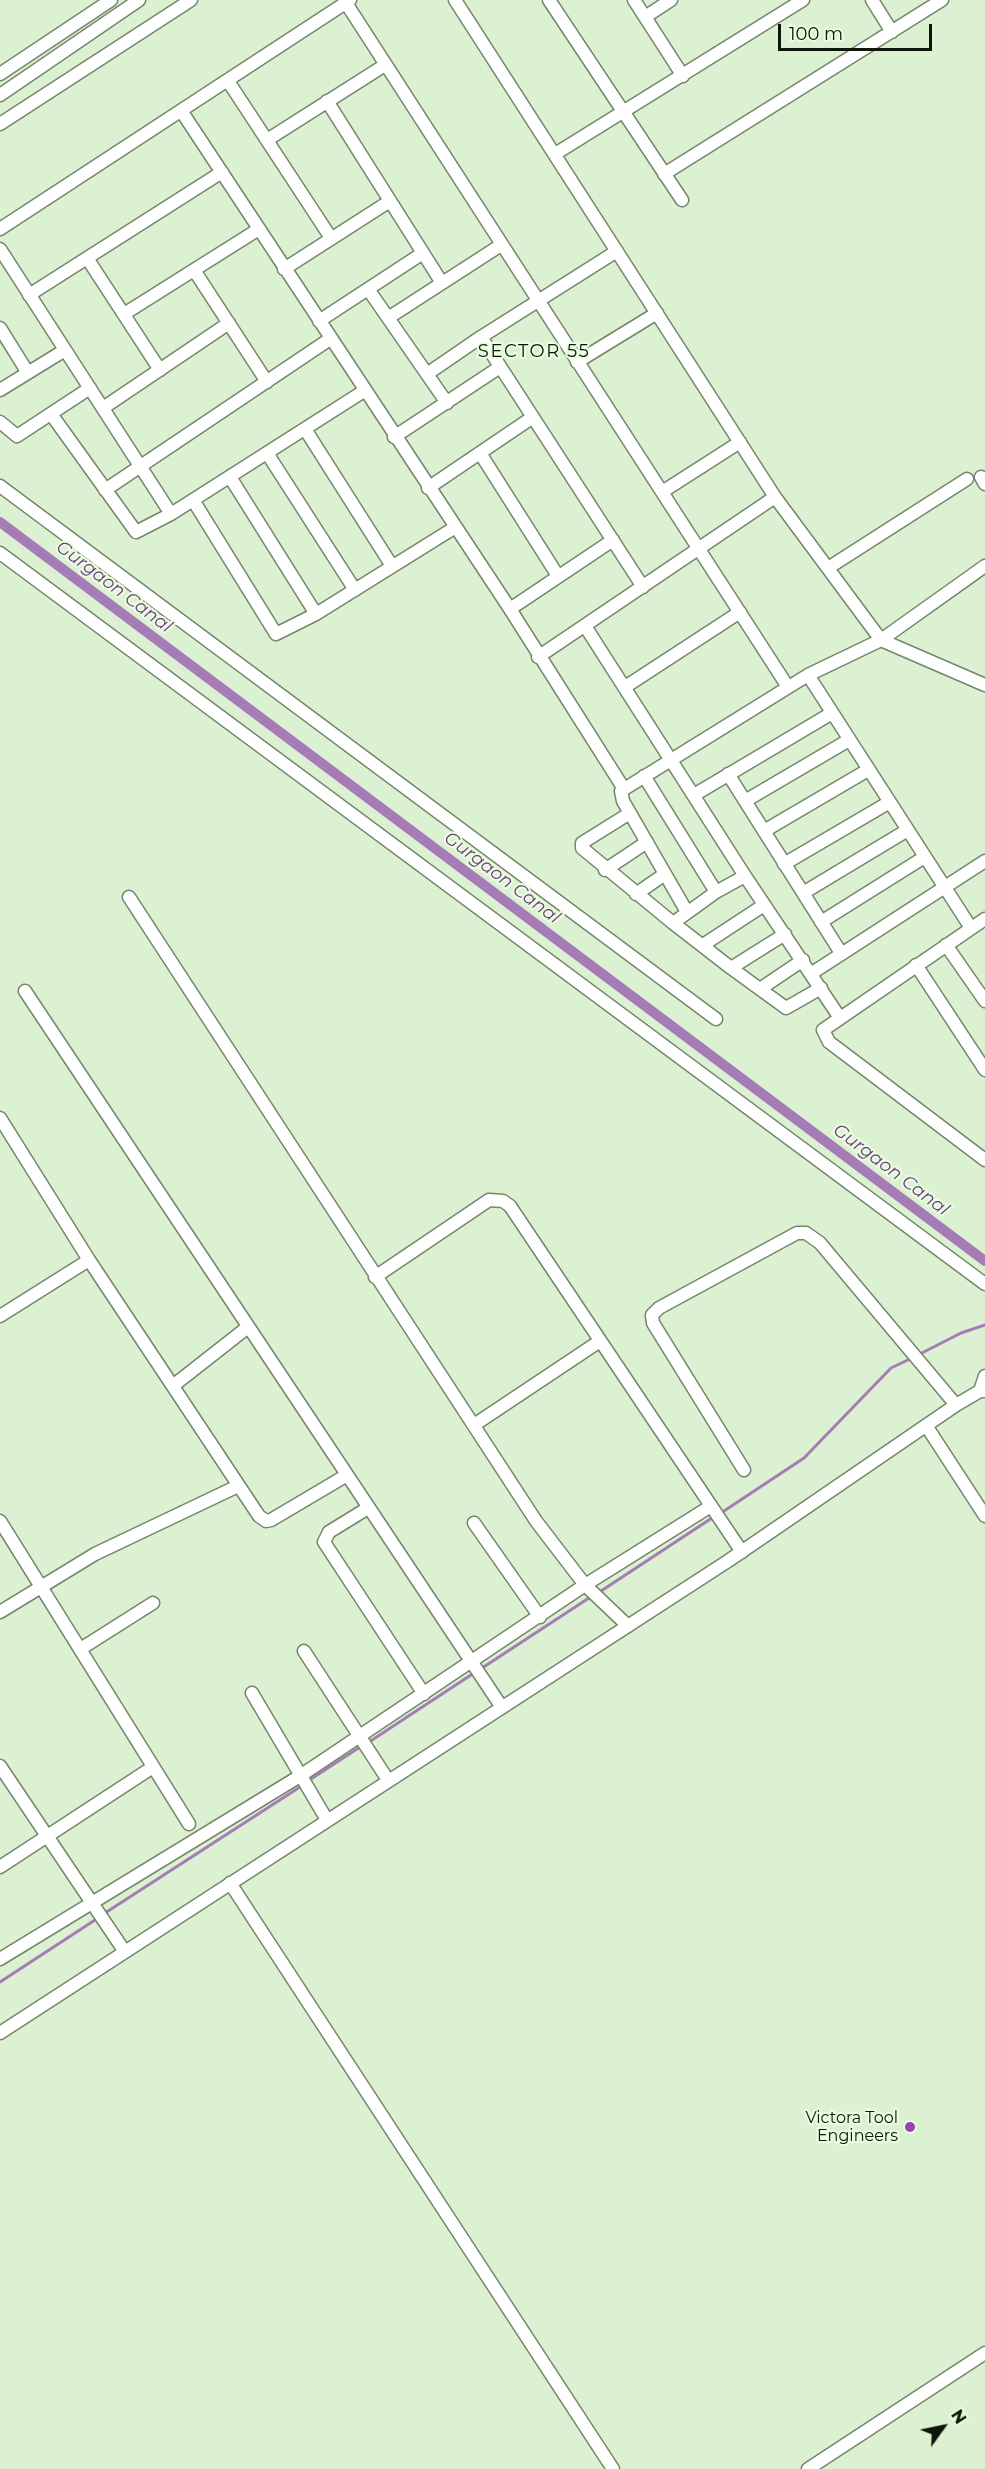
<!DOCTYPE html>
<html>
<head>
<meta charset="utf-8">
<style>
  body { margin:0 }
  #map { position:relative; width:985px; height:2469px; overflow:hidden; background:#dcf0d2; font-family:Montserrat,sans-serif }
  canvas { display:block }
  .north { position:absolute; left:913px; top:2397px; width:60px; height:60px; -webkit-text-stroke:4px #e9fddf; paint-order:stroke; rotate:57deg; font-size:16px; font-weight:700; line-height:24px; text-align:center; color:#0e150b }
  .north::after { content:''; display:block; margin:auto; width:21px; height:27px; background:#0e150b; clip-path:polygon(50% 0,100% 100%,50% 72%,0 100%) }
  .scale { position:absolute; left:778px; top:24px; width:154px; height:27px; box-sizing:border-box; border:3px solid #0e150b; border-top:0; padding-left:8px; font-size:18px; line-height:21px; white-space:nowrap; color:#0e150b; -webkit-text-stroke:4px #e9fddf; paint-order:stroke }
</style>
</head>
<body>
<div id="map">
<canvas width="985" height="2469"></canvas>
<div class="north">N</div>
<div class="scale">100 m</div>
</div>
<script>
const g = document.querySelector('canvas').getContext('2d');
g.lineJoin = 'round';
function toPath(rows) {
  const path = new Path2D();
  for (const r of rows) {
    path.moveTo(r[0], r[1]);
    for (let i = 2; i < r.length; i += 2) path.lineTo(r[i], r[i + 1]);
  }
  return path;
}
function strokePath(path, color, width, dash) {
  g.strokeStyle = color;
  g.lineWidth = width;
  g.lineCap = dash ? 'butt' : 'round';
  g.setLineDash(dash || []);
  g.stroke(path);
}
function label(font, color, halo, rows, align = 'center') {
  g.font = font + ' Montserrat,sans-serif';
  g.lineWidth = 4.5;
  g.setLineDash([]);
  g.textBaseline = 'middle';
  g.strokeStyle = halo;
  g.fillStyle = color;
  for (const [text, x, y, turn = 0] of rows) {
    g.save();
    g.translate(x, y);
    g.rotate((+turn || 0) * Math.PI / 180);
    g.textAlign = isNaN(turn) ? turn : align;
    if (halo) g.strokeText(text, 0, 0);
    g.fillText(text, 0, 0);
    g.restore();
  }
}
const stream = toPath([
  [918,1355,961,1333,985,1325],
  [721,1513,804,1458,891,1368,912,1358],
  [598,1593,715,1516],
  [479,1670,592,1596],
  [369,1742,474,1673],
  [308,1781,363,1745],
  [105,1913,303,1785],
  [0,1982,95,1920]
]);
const canal = toPath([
  [0,522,985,1261]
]);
const minor = toPath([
  [455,0,775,497,881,640,985,685],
  [549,0,682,200],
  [634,0,683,76],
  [872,0,892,32],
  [346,3,788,687],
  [645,17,671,0],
  [0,74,111,0],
  [228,81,331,238],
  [0,95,139,0],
  [327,101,442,283],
  [182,112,510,609,624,789],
  [0,124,191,0],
  [267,140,385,65],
  [555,154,803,0],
  [664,174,942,0],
  [0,229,350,0],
  [0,249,171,514],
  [617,251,481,337,643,587],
  [87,258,160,370],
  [284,269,390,201],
  [194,270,267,382],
  [368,289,447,403],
  [29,295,222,172],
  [124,314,259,229],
  [388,318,501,245],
  [319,321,423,253],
  [0,328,28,373],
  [577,362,657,313],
  [427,374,481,337],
  [0,390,65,350],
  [103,408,229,323],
  [51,414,136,532,171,514,364,391],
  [0,422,17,436,90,388],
  [305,429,392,566],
  [394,437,500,367],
  [267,453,355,590],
  [480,453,558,576],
  [230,477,316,614],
  [981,477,985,484],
  [0,486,716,1019],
  [428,488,533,417],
  [105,490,330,339],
  [662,492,740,442],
  [193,500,276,634,316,614,454,528],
  [0,553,985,1284],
  [828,568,967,479],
  [510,609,613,540],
  [585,626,745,876,840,1018],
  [538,657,775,497],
  [808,675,971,928],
  [625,687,740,612],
  [728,774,841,953],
  [644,776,716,892],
  [694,795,832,713],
  [745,801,849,740],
  [630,813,582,843,582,848,673,923],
  [764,831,868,770],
  [784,864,888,803],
  [605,870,647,842],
  [745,876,716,892,673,923,731,968,785,934],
  [803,893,906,831],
  [636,894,665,874],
  [129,897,536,1521,585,1585,628,1626],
  [687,912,623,801,621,791,808,675,881,640,985,566],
  [985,919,823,1030,829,1042,985,1160],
  [821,922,923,858],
  [703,945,764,905],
  [946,945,985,1001],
  [916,965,985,1070],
  [731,968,786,1008,821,988],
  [812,973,985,861],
  [760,989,803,960],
  [25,991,501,1706],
  [0,1118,89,1260,259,1516,266,1521,271,1520,347,1475],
  [375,1277,489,1200,503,1201,510,1206,742,1552],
  [0,1316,89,1260],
  [174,1385,248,1327],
  [980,1391,985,1376],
  [474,1425,600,1341],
  [927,1427,985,1516],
  [744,1470,653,1323,652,1315,659,1308,797,1233,806,1233,820,1243,956,1405],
  [368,1508,329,1532,324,1542,424,1694],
  [0,1521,189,1824],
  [474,1523,540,1617],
  [0,1612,95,1554,238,1486],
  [82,1648,153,1603],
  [304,1651,388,1780],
  [252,1693,327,1820],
  [0,1766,125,1952],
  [0,1867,153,1767],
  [230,1883,613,2469],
  [0,1959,300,1776,585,1585,711,1506],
  [0,2033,728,1561,956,1405,980,1391,985,1391],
  [808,2469,985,2353]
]);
const markers = [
  [910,2127,6,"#9745b4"]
];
const poiNames = [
  ["Victora Tool",898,2118],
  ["Engineers",898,2136]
];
const neighbourhoodNames = [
  ["SECTOR 55",534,352]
];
const waterNames = [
  ["Gurgaon Canal",114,587,37],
  ["Gurgaon Canal",502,878,37],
  ["Gurgaon Canal",891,1170,37]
];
strokePath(stream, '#a67cb7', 3);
strokePath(canal, '#a67cb7', 10);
strokePath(minor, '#74866b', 15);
strokePath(minor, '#fff', 12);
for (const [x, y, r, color] of markers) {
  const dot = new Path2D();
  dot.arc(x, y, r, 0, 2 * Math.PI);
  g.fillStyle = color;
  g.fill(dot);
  strokePath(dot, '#e9fddf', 2);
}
label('16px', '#0e150b', '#e9fddf', poiNames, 'right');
g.letterSpacing = '1.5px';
label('18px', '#0e150b', '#e9fddf', neighbourhoodNames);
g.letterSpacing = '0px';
label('italic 18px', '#703a84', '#e9fddf', waterNames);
</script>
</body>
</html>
